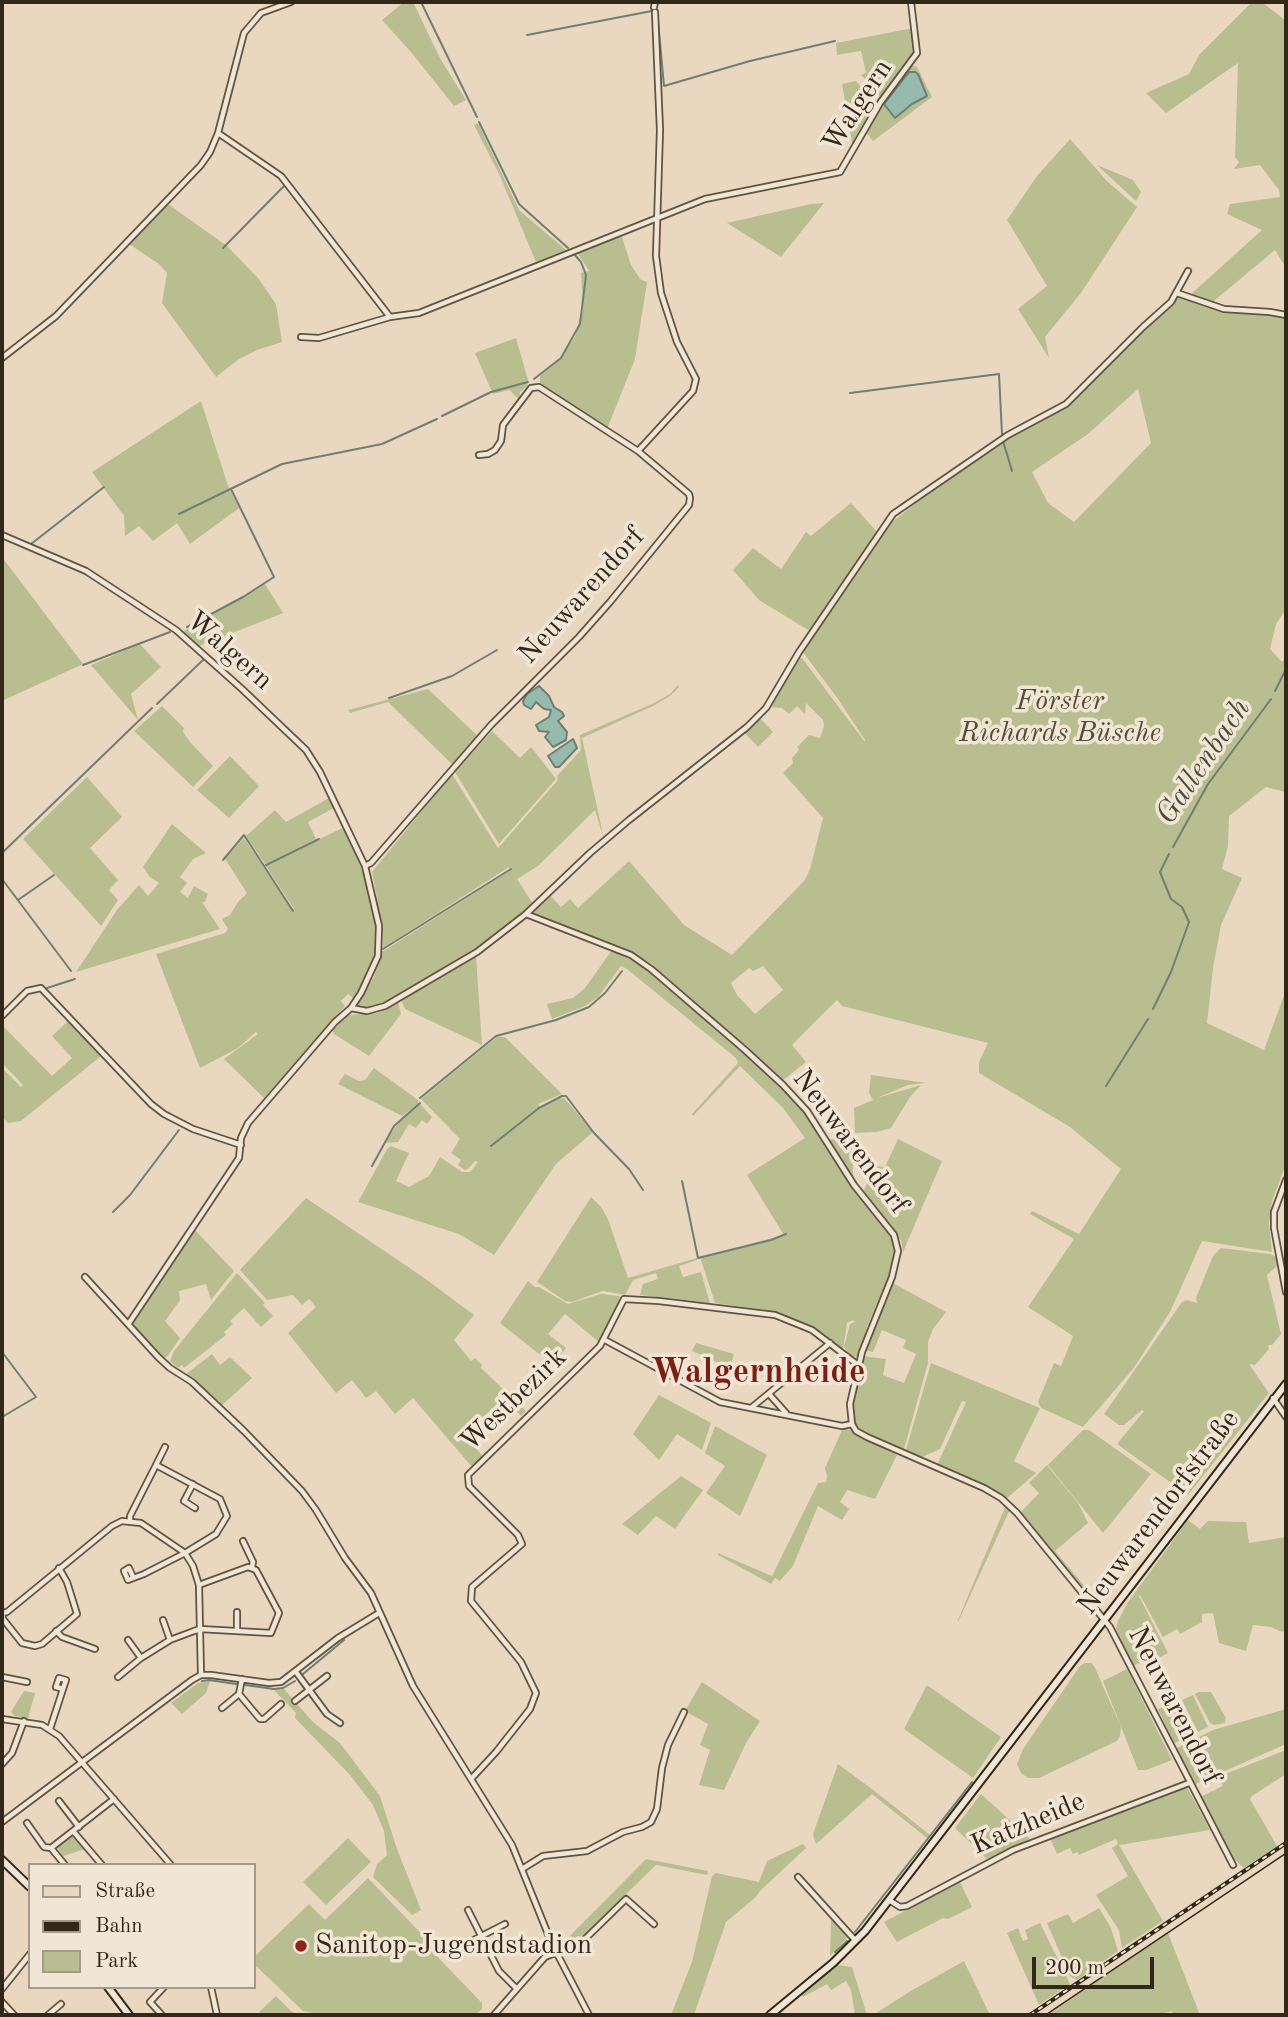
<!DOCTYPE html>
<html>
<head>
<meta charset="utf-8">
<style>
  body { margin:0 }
  #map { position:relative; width:1288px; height:2017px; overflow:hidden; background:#e9d8bf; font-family:"Old Standard TT",serif }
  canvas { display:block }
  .frame { position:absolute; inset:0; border:4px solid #332719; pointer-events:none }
  .legend { position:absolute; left:28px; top:1863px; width:228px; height:126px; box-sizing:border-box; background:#f1e6d5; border:2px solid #a59a8a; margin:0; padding:9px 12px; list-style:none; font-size:21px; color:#332719 }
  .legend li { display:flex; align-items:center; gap:14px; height:35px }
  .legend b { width:35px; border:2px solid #a59a8a }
  .scale { position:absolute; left:1032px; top:1957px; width:122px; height:32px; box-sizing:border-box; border:4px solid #332719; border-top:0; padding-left:9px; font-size:21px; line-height:24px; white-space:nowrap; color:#332719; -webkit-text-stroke:5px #f1e6d5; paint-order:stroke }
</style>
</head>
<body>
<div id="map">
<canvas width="1288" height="2017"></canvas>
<div class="frame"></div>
<ul class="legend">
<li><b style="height:9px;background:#e9d8bf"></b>Straße</li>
<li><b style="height:9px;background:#332719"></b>Bahn</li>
<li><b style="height:19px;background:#b9be90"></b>Park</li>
</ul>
<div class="scale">200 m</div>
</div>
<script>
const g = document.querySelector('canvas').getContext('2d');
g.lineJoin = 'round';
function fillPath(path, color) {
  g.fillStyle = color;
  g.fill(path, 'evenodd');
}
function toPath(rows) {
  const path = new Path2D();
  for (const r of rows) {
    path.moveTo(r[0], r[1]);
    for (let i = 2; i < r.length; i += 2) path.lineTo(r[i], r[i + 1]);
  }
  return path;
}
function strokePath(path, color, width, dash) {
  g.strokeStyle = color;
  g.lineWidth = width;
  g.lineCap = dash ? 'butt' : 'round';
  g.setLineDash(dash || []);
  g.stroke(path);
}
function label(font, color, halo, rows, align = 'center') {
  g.font = font + ' "Old Standard TT",serif';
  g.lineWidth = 7;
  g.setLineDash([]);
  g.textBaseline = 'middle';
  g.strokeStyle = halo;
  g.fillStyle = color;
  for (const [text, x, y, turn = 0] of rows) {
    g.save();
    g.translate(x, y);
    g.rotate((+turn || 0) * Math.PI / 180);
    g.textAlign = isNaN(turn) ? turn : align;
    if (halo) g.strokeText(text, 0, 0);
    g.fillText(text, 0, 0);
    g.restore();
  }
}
const green = toPath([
  [404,2,413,2,441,60,466,100,454,106,411,52,382,20],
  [1252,2,1262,2,1286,21,1286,268,1275,250,1208,306,1223,311,1266,313,1286,317,1286,609,1276,624,1270,649,1282,662,1286,657,1286,792,1266,787,1229,816,1228,846,1222,869,1242,878,1221,925,1213,968,1207,1023,1264,1050,1286,990,1286,1164,1272,1201,1269,1224,1272,1252,1202,1241,1170,1312,1133,1369,1083,1427,1041,1408,1038,1402,1054,1363,1061,1366,1073,1336,1028,1307,1074,1239,1030,1214,1032,1211,1079,1234,1121,1169,1070,1127,979,1073,979,1062,988,1043,842,1006,837,1000,792,1045,806,1062,782,1081,717,1024,717,1029,780,1085,804,1110,823,1144,894,1241,896,1257,892,1268,867,1327,859,1357,851,1356,844,1347,850,1324,855,1322,853,1320,847,1323,843,1349,799,1321,766,1310,715,1303,700,1257,784,1235,747,1175,805,1138,783,1108,740,1066,693,1116,692,1114,738,1063,736,1058,627,969,621,966,598,997,585,1006,552,1019,547,1004,573,998,585,988,612,950,646,968,654,965,626,949,533,916,531,912,549,894,561,907,570,899,578,908,629,861,684,925,732,955,805,880,810,869,823,818,783,773,793,763,792,758,799,750,797,747,809,735,820,738,824,726,823,720,806,703,805,714,797,706,789,714,782,708,769,707,798,657,802,658,865,742,865,740,838,699,802,651,813,633,759,600,733,570,753,548,781,569,806,532,811,536,851,503,878,533,953,474,1007,437,1066,407,1176,298,1190,295,1262,230,1227,214,1230,204,1280,197,1279,190,1260,165,1234,169,1239,162,1235,157,1238,63,1166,113,1146,93,1189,74,1199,55],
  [1138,389,1151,443,1074,522,1048,503,1032,472,1088,434],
  [763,966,783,990,755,1014,737,995,731,983,749,968,753,971],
  [913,28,915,52,881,98,861,75,866,73,861,51,837,55,836,43],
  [910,65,917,67,932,97,873,141,866,132,883,103],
  [856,81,877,104,868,121,866,120,866,124,856,142,852,143,842,84],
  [478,123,519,210,566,250,536,262,500,176,474,125],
  [1070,139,1107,181,1137,207,1081,293,1045,337,1049,358,1018,309,1047,286,1007,220,1037,176],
  [1097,165,1133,180,1141,192,1136,201],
  [824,203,781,257,727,223,811,204],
  [168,204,227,246,258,278,276,304,282,342,257,350,239,359,216,377,162,303,167,273,159,264,129,244],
  [621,234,631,265,641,280,647,282,635,359,607,429,540,386,540,376,558,361,575,337,583,304,581,273,589,271,577,252],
  [516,338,528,380,527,386,520,392,520,400,509,390,493,394,475,353],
  [201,401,228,486,239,508,190,544,177,523,153,541,139,526,125,536,124,516,92,472],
  [2,557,83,664,2,701],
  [265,584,283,613,199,646,182,632],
  [140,644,161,667,131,694,138,720,91,665],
  [678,685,679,687,670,696,653,706,582,738,604,839,595,810,538,866,517,879,533,904,522,914,461,960,386,1003,376,1007,361,1009,357,1004,374,977,382,952,511,870,509,867,383,948,383,931,372,872,452,774,498,848,558,780,557,776,581,750,580,735,652,704,670,694],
  [428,689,478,736,452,764,388,702,350,713,348,710],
  [162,706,184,728,183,732,190,742,213,766,193,787,134,731],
  [760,718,773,732,758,747,743,731],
  [492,731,520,758,531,747,556,779,499,844,455,772],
  [230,756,259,786,229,818,197,790],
  [87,777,122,817,90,848,118,880,109,890,118,900,101,926,23,839],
  [329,798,334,808,308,822,316,839,265,864,246,836,275,810,286,822],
  [172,824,206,853,193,859,180,877,187,883,180,892,188,898,194,886,208,894,205,902,202,902,220,929,76,972,117,910,139,885,148,896,159,883,150,877,143,867],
  [344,827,367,882,377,933,374,961,359,993,354,999,348,994,341,1001,345,1006,264,1098,224,1059,258,1034,256,1032,238,1048,200,1068,156,954,225,933,228,929,222,919,230,915,238,902,247,893,225,859,244,838,292,910,294,909,266,866],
  [476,956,482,1045,405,1009,401,1000],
  [398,1002,401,1014,369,1056,334,1034,332,1030,347,1015,377,1013],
  [68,1021,101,1056,21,1121,8,1123,2,1116,2,1068,21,1087,23,1085,2,1063,2,1025,52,1076,72,1058,52,1036],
  [497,1037,505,1037,562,1094,538,1104,541,1108,561,1098,565,1099,593,1132,556,1164,494,1255,459,1234,358,1202,387,1149,391,1146,409,1153,396,1181,409,1187,429,1176,440,1157,462,1172,470,1172,478,1162,475,1161,468,1169,465,1170,458,1165,461,1160,451,1153,460,1139,421,1099],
  [374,1068,418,1100,418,1104,402,1116,338,1084,345,1074,359,1081,365,1080],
  [871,1075,926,1083,908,1085,877,1098,921,1085,910,1097,891,1128,877,1132,855,1133,854,1108,873,1100,869,1093],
  [420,1104,432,1117,427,1124,422,1120,416,1128,409,1124,398,1142,385,1143,399,1122],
  [852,1137,853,1177,852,1178,826,1140],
  [898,1139,942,1161,903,1252,901,1240,863,1192,875,1166,884,1167,886,1165],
  [591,1197,601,1207,608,1219,628,1278,697,1258,697,1260,679,1266,683,1277,701,1272,710,1303,640,1295,643,1284,658,1279,656,1273,633,1280,625,1295,603,1291,572,1302,565,1301,537,1282],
  [306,1198,423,1277,474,1315,454,1340,471,1361,475,1358,482,1365,481,1368,526,1411,521,1416,504,1398,463,1435,483,1456,472,1467,413,1398,395,1414,376,1391,366,1398,352,1380,336,1393,288,1333,316,1307,309,1299,302,1305,293,1295,267,1300,240,1270],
  [193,1228,234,1271,211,1300,206,1284,179,1291,180,1300,165,1321,180,1338,167,1357,161,1357,133,1328,132,1321],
  [1221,1248,1270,1254,1276,1257,1277,1266,1267,1275,1281,1334,1272,1345,1268,1345,1269,1349,1255,1365,1249,1364,1269,1393,1188,1495,1117,1444,1144,1411,1142,1410,1124,1425,1119,1425,1104,1414,1182,1302,1187,1300,1197,1303,1196,1298,1213,1256],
  [237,1273,265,1303,263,1305,273,1316,261,1327,244,1308,230,1321,233,1324,224,1332,226,1335,184,1368,182,1365,178,1368,170,1361,174,1351],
  [528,1281,535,1287,539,1287,568,1304,601,1294,619,1296,622,1299,603,1341,599,1342,565,1314,548,1334,566,1348,553,1365,500,1323],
  [891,1282,946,1312,933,1329,928,1342,928,1363,904,1449,858,1429,854,1423,852,1405,863,1356,886,1359,883,1375,904,1383,916,1354,903,1348,906,1340,882,1330,873,1352,864,1350],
  [696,1343,734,1354,730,1368,692,1351],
  [212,1354,220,1365,230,1357,252,1378,221,1406,186,1374],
  [931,1363,1040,1408,1014,1461,1036,1473,1006,1499,986,1486,937,1465,966,1402,962,1401,940,1449,922,1457,906,1450],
  [659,1395,711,1423,702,1450,677,1434,659,1460,633,1434],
  [715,1426,767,1455,740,1516,706,1493,725,1466,705,1453],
  [843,1428,851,1430,897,1455,875,1499,847,1490,840,1502,849,1509,842,1520,818,1506,793,1566,780,1581,775,1578,771,1584,718,1555,718,1553,772,1576,818,1483,826,1482,827,1476,825,1468],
  [1083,1430,1089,1430,1151,1474,1103,1533,1048,1465],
  [1047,1465,1078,1503,1088,1523,1055,1551,1092,1595,1081,1586,1020,1513,1039,1493,1029,1483],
  [681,1476,703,1490,675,1529,656,1516,638,1535,622,1524],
  [1006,1505,1010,1509,958,1622,958,1620],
  [1188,1520,1200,1529,1208,1521,1246,1522,1249,1543,1286,1537,1286,1630,1282,1632,1271,1627,1253,1625,1246,1651,1219,1643,1213,1613,1202,1614,1202,1622,1180,1634,1177,1629,1163,1637,1140,1595,1139,1596,1168,1653,1157,1659,1155,1656,1133,1666,1116,1629,1117,1623,1128,1602],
  [1085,1663,1092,1663,1095,1668,1121,1727,1120,1736,1117,1741,1039,1778,1028,1778,1021,1773,1017,1764,1023,1749,1080,1666],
  [1127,1669,1172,1760,1146,1770,1138,1770,1103,1681],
  [210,1681,206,1693,182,1714,171,1703,198,1683],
  [702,1682,760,1721,746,1743,724,1790,699,1785,710,1750,700,1745,708,1724,685,1711],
  [927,1685,1001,1737,973,1778,904,1729],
  [284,1689,313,1722,340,1743,380,1796,397,1849,421,1910,412,1915,373,1877,377,1864,387,1855,384,1831,373,1805,350,1775,295,1718,296,1713,274,1690],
  [24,1691,35,1693,28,1718,15,1716,11,1712],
  [1198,1692,1211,1692,1226,1718,1225,1723,1214,1725,1210,1723,1195,1694],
  [1193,1695,1208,1727,1198,1732,1182,1700],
  [1178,1701,1194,1734,1174,1743,1158,1709],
  [1286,1709,1286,1744,1193,1785,1177,1748,1213,1730],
  [1286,1750,1286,1774,1252,1796,1250,1799,1277,1846,1244,1868,1233,1858,1200,1797,1223,1786,1218,1777],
  [838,1764,872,1789,930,1835,927,1838,872,1794,816,1844,813,1834],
  [1187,1787,1210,1830,1119,1845,1163,1921,1122,1948,1119,1930,1096,1895,1128,1876,1112,1848,1118,1844,1116,1839,1079,1855,1077,1852,1073,1854,1070,1848,1057,1854,1050,1838],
  [981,1794,1002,1813,1030,1839,987,1859,955,1828],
  [70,1836,75,1837,85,1849,63,1856,57,1847],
  [348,1838,371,1862,326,1905,303,1882],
  [803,1844,806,1848,760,1891,756,1897,726,1922,694,2015,671,2015,692,1962,712,1876,716,1873,759,1882,767,1861],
  [646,1859,708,1871,707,1875,656,1865,578,1941,561,1945],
  [368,1878,432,1945,430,1949,482,2003,482,2009,475,2015,313,2015,313,2013,303,2011,254,1964,255,1956,309,1904,325,1920],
  [960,1882,972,1907,948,1919,943,1918,897,1942,884,1922],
  [1099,1908,1111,1928,1118,1951,1077,1980,1070,1976,1047,1923,1068,1914,1073,1923],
  [831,1919,848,1937,830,1956],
  [1040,1923,1070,1984,1039,2005,1007,1933,1018,1928,1023,1941,1028,1939,1025,1930],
  [1168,1933,1200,2015,1174,2015,1171,2011,1160,2015,1048,2015],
  [964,1961,990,2015,873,2015,909,1992],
  [838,1965,852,1967,867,2015,855,2015,851,1990,846,1981,831,1990,827,1984,803,1997,801,1994],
  [276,1996,292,2012,299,2015,263,2015,259,2012]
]);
const water = toPath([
  [909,72,915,72,918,74,927,96,912,104,895,118,884,104,909,72],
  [539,686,549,696,554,707,562,712,564,716,558,721,567,732,566,740,553,747,545,737,549,732,539,731,536,725,549,717,551,710,544,709,536,702,531,709,524,705,523,701,527,694,539,686],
  [573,739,577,748,559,767,555,767,548,756,573,739]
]);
const stream = toPath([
  [421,2,477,117],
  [527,35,657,10,664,86,750,61,835,41],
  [479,122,519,204,568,248],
  [223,248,285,185],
  [534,379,561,358,580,324,586,275,581,262,574,254],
  [850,393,999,374,1002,434],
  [442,416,491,392,528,382],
  [1003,441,1012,471],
  [179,514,282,464,382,444,437,419],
  [31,544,104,487],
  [187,627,243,597,274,577,231,489],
  [83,665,170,632],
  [1275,691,1286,669],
  [389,698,452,676,497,650],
  [157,704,203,660],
  [1173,847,1208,784,1271,699],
  [2,853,152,708],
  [223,860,244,835,293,911],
  [266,865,319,839],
  [2,879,71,971],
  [18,900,54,875],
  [383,949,511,869],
  [47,988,75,979],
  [1153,1009,1171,972,1189,922,1182,907,1171,899,1160,872,1169,854],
  [1106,1086,1148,1019],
  [420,1098,496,1036,556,1020,589,1007,605,993,622,971],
  [491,1146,539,1108,562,1096,566,1096,594,1133,629,1169,643,1190],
  [372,1166,394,1126,420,1103],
  [682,1181,698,1258,771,1240,786,1234],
  [113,1212,130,1195,179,1130],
  [2,1352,36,1397,2,1417],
  [303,1674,344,1640],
  [202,1681,209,1680,236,1684],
  [245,1685,274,1689,283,1688,295,1681],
  [855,1932,972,1782],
  [835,1952,847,1941]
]);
const street = toPath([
  [654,7,655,2],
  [218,133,281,176,390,317],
  [1177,293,1224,309,1270,312,1286,315],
  [301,337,319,338,390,317,419,313,705,199,840,172,880,103,917,53,911,2],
  [2,358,56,316,201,165,210,152,218,133,244,33,261,13,291,2],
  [638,451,693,391,696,379,677,342,661,293,656,256,660,130,655,12],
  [2,535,86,571,176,630,242,689,306,750,320,772,365,866,379,926,378,956,361,993,351,1008,335,1022,248,1123,241,1138,239,1158,129,1323],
  [365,866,371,863,491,725,579,637,610,602,689,505,690,498,689,494,638,451,539,387,531,388,503,425,501,441,495,450,488,454,479,455],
  [526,914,631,955,651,969,745,1050,783,1085,807,1111,854,1185,894,1235,898,1251,892,1277,862,1352,850,1404,852,1424,856,1431,867,1437,984,1488,1001,1498,1017,1513,1110,1627,1233,1865],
  [351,1008,367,1011,385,1006,477,952,526,914,590,853,629,820,747,727,766,708,799,652,893,514,1008,435,1066,404,1143,327,1171,302,1188,271],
  [2,1016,27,991,41,988,151,1104,164,1114,193,1129,241,1145],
  [1286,1180,1274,1212,1274,1228,1286,1292],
  [85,1277,158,1357,170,1368,192,1382,244,1431,302,1491,316,1510,345,1558,371,1593,413,1686,512,1845,552,1944,589,2015],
  [605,1340,720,1402,842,1426,852,1424],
  [769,1394,786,1413],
  [1273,1398,1286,1417],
  [751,1408,830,1343],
  [156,1465,165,1447],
  [193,1484,184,1501,195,1508],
  [130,1521,130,1516,156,1465,220,1499,227,1516,216,1534,185,1553,144,1574,128,1580,124,1571,129,1568,133,1577],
  [243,1541,253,1562,252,1567],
  [2,1613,7,1612,112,1526,122,1521,141,1523,185,1553,193,1566,199,1585,201,1675],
  [2,1613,3,1619,22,1643,35,1646,42,1644,77,1614,67,1582,59,1568],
  [163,1620,170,1640],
  [56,1631,62,1637,95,1649],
  [237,1631,237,1612],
  [128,1640,141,1658],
  [296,1672,327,1714,340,1723],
  [2,1677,27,1682],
  [118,1677,141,1658,170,1640,194,1631,200,1629,271,1633,279,1613,256,1570,248,1567,199,1585],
  [242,1679,239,1694,260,1719,264,1719,281,1704],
  [295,1701,327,1676],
  [222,1708,239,1694],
  [2,1719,42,1725,59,1736,171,1865],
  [50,1729,63,1689,66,1680,59,1678,56,1687,63,1689],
  [2,1764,12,1753,24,1721],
  [472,1778,496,1752,530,1709,536,1693,521,1662,471,1601,472,1587,522,1544,518,1535,469,1486,468,1475,600,1346,624,1299,659,1301,775,1315,812,1330,858,1365],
  [59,1801,79,1827],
  [2,1822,192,1680,201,1675,211,1675,269,1683,281,1682,338,1638,379,1613],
  [27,1823,44,1847,51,1848],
  [73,1831,102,1865],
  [51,1848,114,1799],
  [51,1848,65,1865],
  [522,1869,543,1856,587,1851,623,1832,642,1827,651,1822,657,1809,662,1768,668,1745,684,1712],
  [798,1877,855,1940],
  [889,1900,900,1907,907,1906,1013,1850,1189,1783],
  [468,1910,499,1971,517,1989],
  [458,1948,505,1924],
  [211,1987,217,2015],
  [2,1989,30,1954],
  [2,2002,14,2015],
  [161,2014,150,2002,164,1987],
  [48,2015,61,2004],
  [494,2015,545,1957,581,1943,626,1899,654,1924]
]);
const secondary = toPath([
  [2,1860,30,1887],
  [108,1987,129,2015],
  [770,2015,833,1963,865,1931,1286,1384]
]);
const primary = toPath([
  [1038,2015,1286,1848]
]);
const rail = toPath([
  [1030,2015,1286,1843]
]);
const markers = [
  [301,1946,7,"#8f2418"]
];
const streetNames = [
  ["Walgern",858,106,-57],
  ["Neuwarendorf",582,596,-48],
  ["Walgern",229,651,41],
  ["Neuwarendorf",850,1142,53],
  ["Westbezirk",514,1400,-44],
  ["Neuwarendorfstraße",1159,1513,-53],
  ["Neuwarendorf",1174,1706,63],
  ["Katzheide",1028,1824,-23]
];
const parkNames = [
  ["Förster",1060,702],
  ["Richards Büsche",1060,734]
];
const poiNames = [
  ["Sanitop-Jugendstadion",315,1946]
];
const waterNames = [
  ["Gallenbach",1204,762,-56]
];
const districtNames = [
  ["Walgernheide",758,1373]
];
fillPath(green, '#b9be90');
fillPath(water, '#97baaf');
strokePath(water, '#6f7f73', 2);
strokePath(stream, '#6f7f73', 2);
strokePath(street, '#605342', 8);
strokePath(secondary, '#332719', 10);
strokePath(primary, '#332719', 10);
strokePath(street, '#f1e6d5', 4.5);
strokePath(secondary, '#f1e6d5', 6);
strokePath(primary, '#e9d8bf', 7);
strokePath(rail, '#332719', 4.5);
strokePath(rail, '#f1e6d5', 2, [5]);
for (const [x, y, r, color] of markers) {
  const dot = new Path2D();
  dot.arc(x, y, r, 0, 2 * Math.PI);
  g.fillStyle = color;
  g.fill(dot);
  strokePath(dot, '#f1e6d5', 2.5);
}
label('28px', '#332719', '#f1e6d5', streetNames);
label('italic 28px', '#544d37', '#f1e6d5', parkNames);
label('28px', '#332719', '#f1e6d5', poiNames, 'left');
label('italic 30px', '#4c4c3e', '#f1e6d5', waterNames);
label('bold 35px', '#7a1f14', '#f1e6d5', districtNames);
</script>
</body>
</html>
